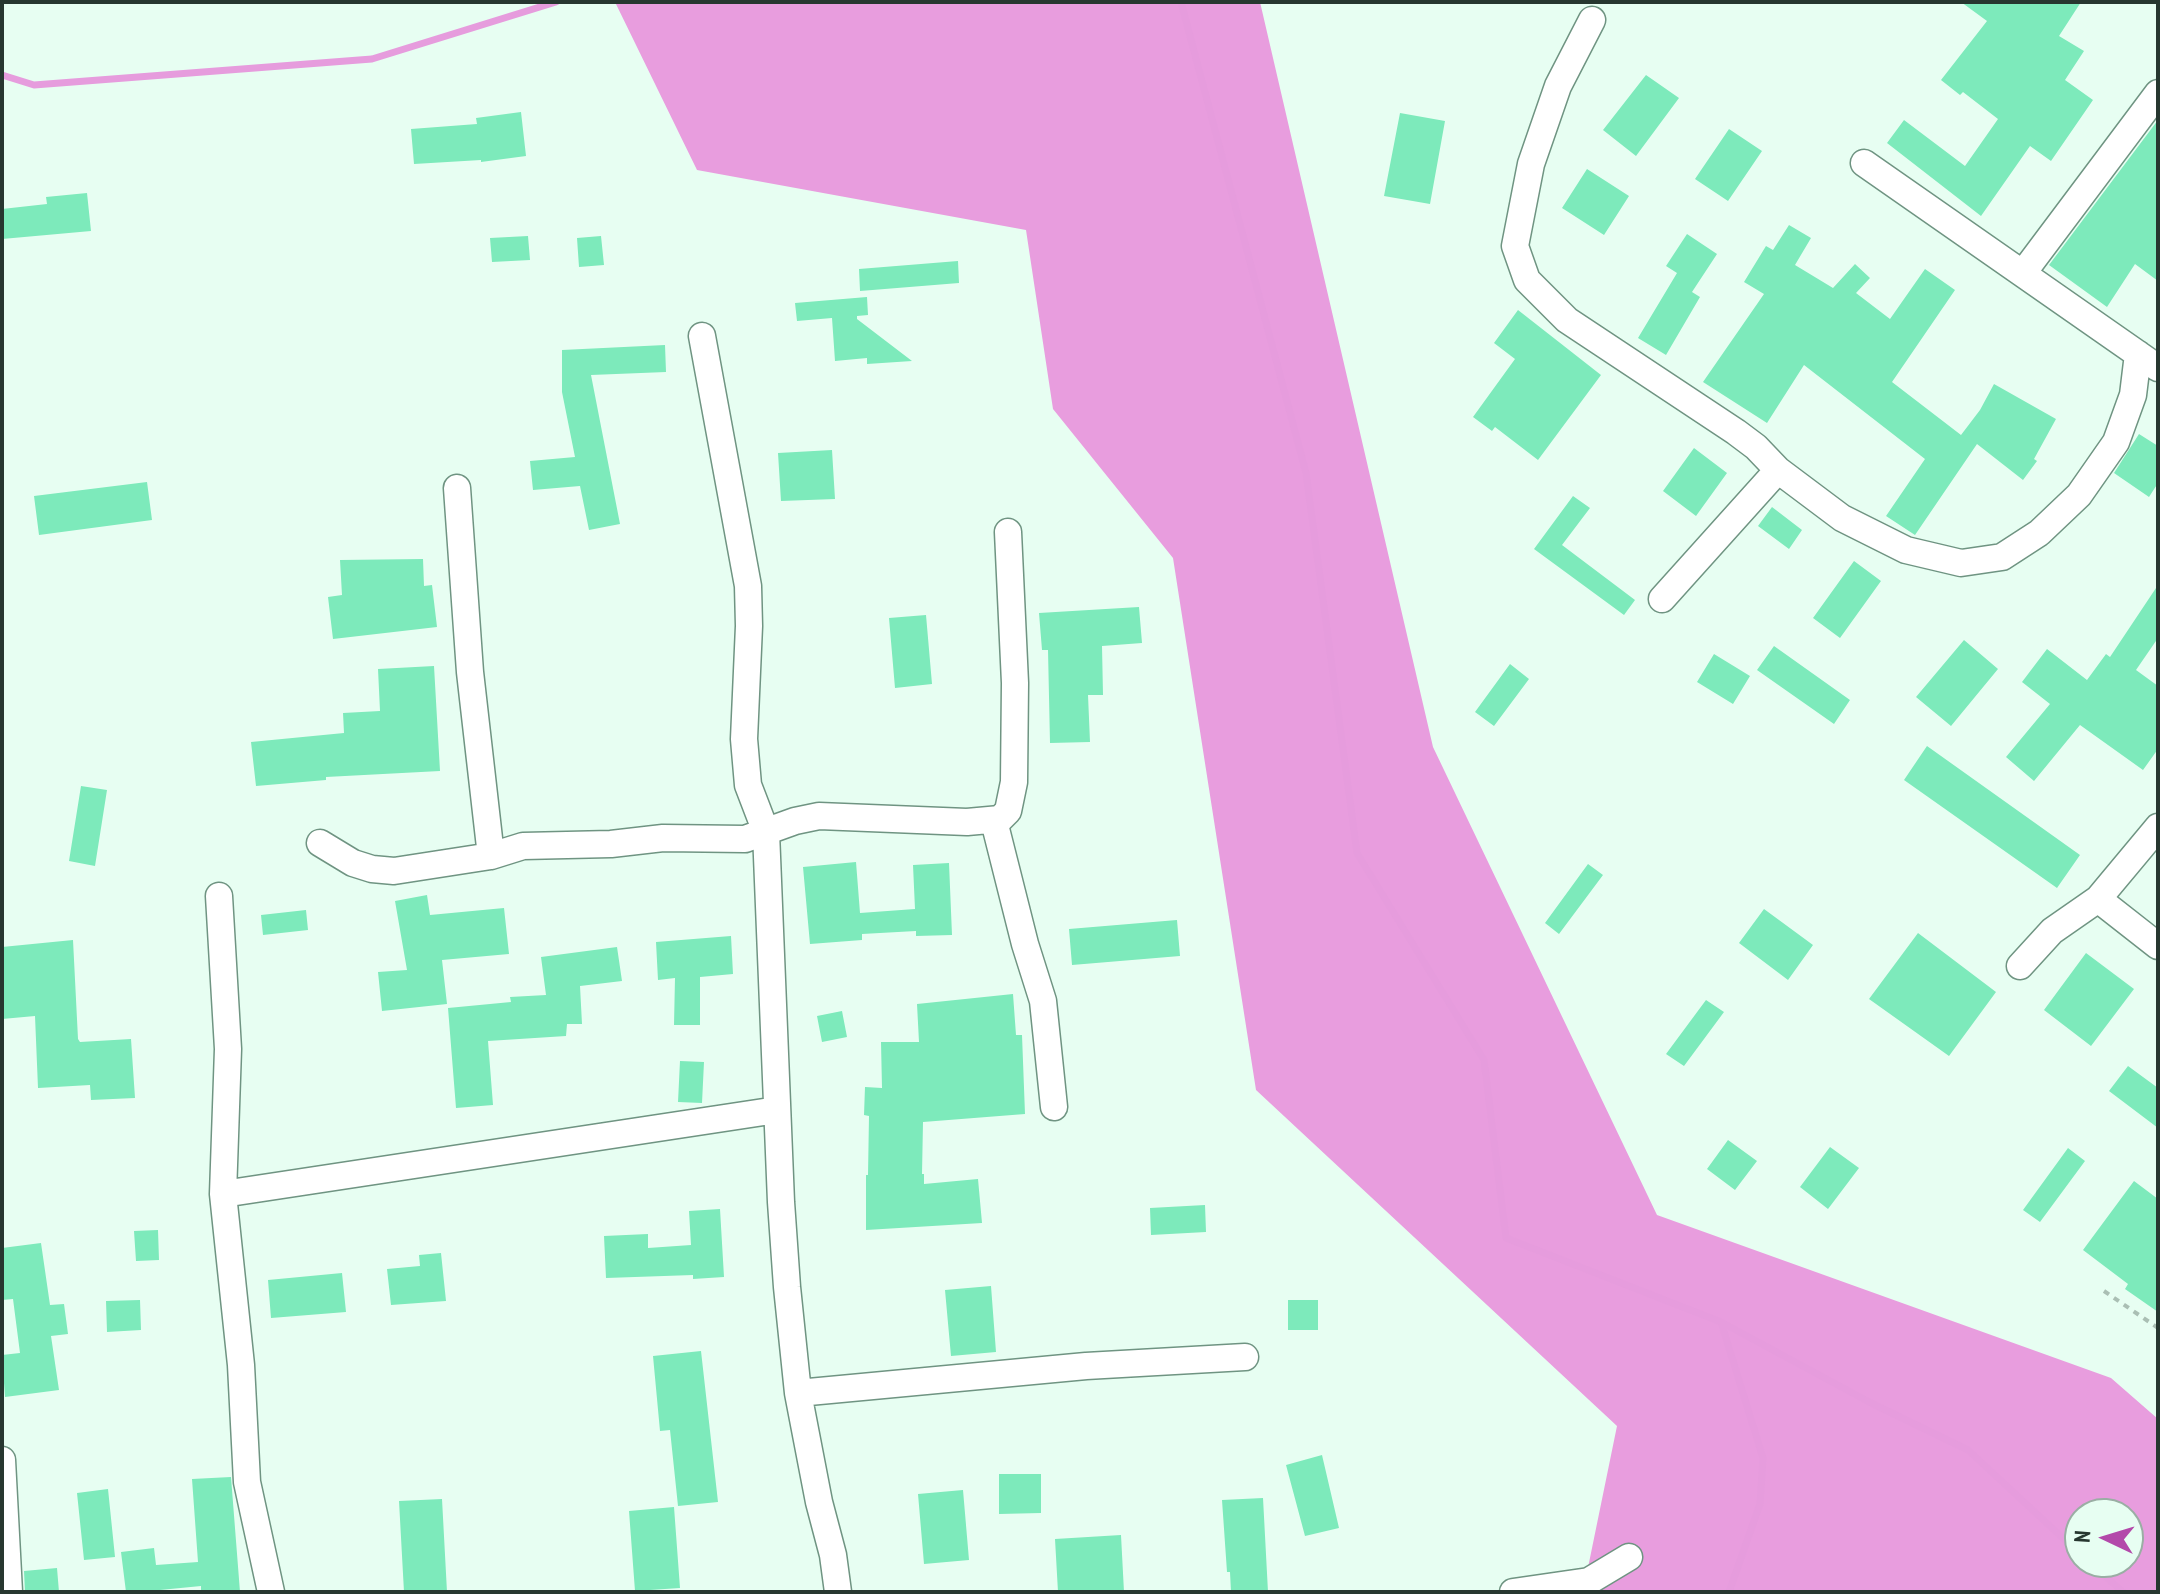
<!DOCTYPE html>
<html>
<head>
<meta charset="utf-8">
<style>
  body { margin:0 }
  #map { position:relative; width:2160px; height:1594px; overflow:hidden; background:#e7fef2; font-family:"PT Sans Narrow",sans-serif }
  canvas { display:block }
  .frame { position:absolute; inset:0; border:4px solid #273730; pointer-events:none }
  .north { position:absolute; left:2064px; top:1498px; width:80px; height:80px; box-sizing:border-box; background:#e7fef2; border:2px solid #9aaea4; border-radius:50%; rotate:274deg; font-size:22px; font-weight:700; line-height:32px; text-align:center; color:#273730 }
  .north::after { content:''; display:block; margin:auto; width:28px; height:36px; background:#b349aa; clip-path:polygon(50% 0,100% 100%,50% 72%,0 100%) }
</style>
</head>
<body>
<div id="map">
<canvas width="2160" height="1594"></canvas>
<div class="frame"></div>
<div class="north">N</div>
</div>
<script>
const g = document.querySelector('canvas').getContext('2d');
g.lineJoin = 'round';
function fillPath(path, color) {
  g.fillStyle = color;
  g.fill(path, 'evenodd');
}
function toPath(rows) {
  const path = new Path2D();
  for (const r of rows) {
    path.moveTo(r[0], r[1]);
    for (let i = 2; i < r.length; i += 2) path.lineTo(r[i], r[i + 1]);
  }
  return path;
}
function strokePath(path, color, width, dash) {
  g.strokeStyle = color;
  g.lineWidth = width;
  g.lineCap = dash ? 'butt' : 'round';
  g.setLineDash(dash || []);
  g.stroke(path);
}
const forest = toPath([
  [615,2,1260,2,1433,747,1657,1215,2111,1378,2158,1419,2158,1592,1583,1592,1617,1426,1256,1090,1173,558,1053,409,1026,230,697,170],
  [2080,1514,2128,1514,2128,1562,2080,1562]
]);
const stream = toPath([
  [1181,2,1306,473,1357,853,1484,1060,1506,1238,1721,1322,1871,1403,1968,1450,2080,1554],
  [2,75,34,85,372,59,556,2],
  [1721,1322,1763,1458,1760,1504,1729,1592],
  [2089,1562,2123,1592]
]);
const building = toPath([
  [1961,2,2081,2,2059,36,2084,51,2065,80,2093,100,2051,161,2030,146,1981,216,1887,143,1904,120,1965,166,1998,119,1963,92,1960,95,1941,80,1987,21],
  [1646,75,1679,98,1636,156,1603,130],
  [521,112,526,156,481,162,481,160,414,164,411,129,477,124,476,118],
  [1400,113,1445,121,1430,204,1384,196],
  [2158,120,2158,281,2135,264,2107,307,2049,265],
  [1729,129,1762,151,1728,201,1695,179],
  [1587,169,1629,196,1604,235,1562,208],
  [87,193,91,231,2,239,2,209,47,204,46,197],
  [1789,225,1811,238,1795,265,1833,288,1855,264,1870,278,1856,293,1890,319,1925,269,1955,290,1892,382,1961,435,1980,410,1994,384,2056,419,2034,459,2037,461,2023,480,1977,444,1915,535,1886,516,1925,459,1804,365,1767,423,1703,382,1764,294,1744,282,1766,246,1773,250],
  [1687,234,1717,254,1692,292,1700,297,1666,355,1638,338,1677,273,1666,266],
  [528,236,530,260,492,262,490,238],
  [601,236,604,265,579,267,577,238],
  [958,261,959,283,860,291,859,269],
  [867,297,868,315,857,316,857,319,912,361,867,364,867,358,835,361,832,318,797,321,795,303],
  [1518,310,1601,375,1538,460,1495,427,1492,431,1473,417,1515,359,1494,343],
  [665,345,666,372,591,375,620,524,589,530,580,486,533,490,530,461,575,457,562,392,562,350],
  [2139,434,2158,446,2158,483,2149,497,2114,473],
  [1694,448,1727,473,1696,516,1663,491],
  [832,450,835,499,781,501,778,453],
  [147,482,152,520,39,535,34,496],
  [1573,496,1590,508,1562,545,1635,600,1624,615,1534,549],
  [1772,507,1802,530,1789,549,1758,526],
  [423,559,424,586,432,585,437,627,333,639,328,597,342,595,340,560],
  [1854,561,1881,581,1840,638,1813,618],
  [2158,585,2158,638,2136,670,2158,686,2158,749,2143,770,2080,725,2034,781,2006,757,2050,704,2022,682,2047,649,2087,680,2106,654,2110,657],
  [1139,607,1142,643,1102,646,1103,695,1088,695,1090,742,1050,743,1048,650,1042,650,1039,613],
  [926,615,932,684,895,688,889,618],
  [1964,640,1998,669,1951,726,1916,697],
  [1774,646,1850,700,1834,724,1757,670],
  [1714,654,1750,676,1733,704,1697,682],
  [1510,664,1529,679,1494,726,1475,712],
  [434,666,440,771,326,777,326,780,256,786,251,742,344,733,343,713,380,711,378,669],
  [1927,746,2080,855,2057,888,1904,780],
  [81,786,107,790,95,866,69,861],
  [856,862,860,913,915,909,913,865,949,863,952,935,916,936,916,931,862,934,862,940,810,944,803,867],
  [1588,864,1603,875,1559,934,1545,923],
  [427,895,430,915,504,908,509,954,442,960,447,1004,382,1011,378,972,407,970,395,901],
  [1764,909,1813,945,1788,980,1739,943],
  [306,910,308,930,263,935,261,915],
  [1177,920,1180,956,1072,965,1069,929],
  [1918,933,1996,992,1949,1056,1869,999],
  [731,936,733,974,700,977,700,1025,674,1025,675,978,658,980,656,942],
  [73,940,78,1039,80,1042,131,1039,135,1098,91,1100,90,1085,38,1088,35,1016,2,1019,2,947],
  [617,947,622,981,580,986,582,1024,567,1024,566,1036,488,1041,493,1105,456,1108,448,1008,511,1002,510,997,546,995,541,957],
  [2086,953,2134,989,2091,1046,2044,1010],
  [1013,994,1016,1035,1022,1035,1025,1114,923,1122,922,1174,924,1174,924,1184,978,1179,982,1223,866,1230,866,1175,868,1175,869,1116,864,1115,865,1087,882,1088,881,1042,919,1042,917,1004],
  [1706,1000,1724,1012,1684,1066,1666,1054],
  [842,1011,847,1037,822,1042,817,1016],
  [680,1061,704,1062,702,1103,678,1102],
  [2128,1066,2158,1088,2158,1128,2109,1091],
  [1728,1140,1757,1161,1735,1190,1707,1169],
  [1830,1147,1859,1168,1828,1209,1800,1187],
  [2068,1148,2085,1161,2040,1222,2023,1210],
  [2134,1181,2158,1199,2158,1312,2125,1289,2128,1284,2083,1250],
  [1205,1205,1206,1232,1151,1235,1150,1208],
  [720,1209,724,1277,693,1279,693,1275,606,1278,604,1236,648,1234,648,1248,691,1245,689,1211],
  [158,1230,159,1260,136,1261,134,1231],
  [41,1243,50,1305,64,1304,68,1334,51,1336,59,1390,5,1397,2,1355,20,1353,13,1299,2,1300,2,1248],
  [441,1253,446,1301,391,1305,387,1269,420,1266,419,1255],
  [342,1273,346,1312,271,1318,268,1280],
  [991,1286,996,1352,951,1356,945,1290],
  [140,1300,141,1330,107,1332,106,1301],
  [1288,1300,1318,1300,1318,1330,1288,1330],
  [701,1351,718,1502,678,1506,670,1430,660,1431,653,1356],
  [1322,1455,1339,1528,1305,1536,1286,1465],
  [999,1474,1041,1474,1041,1513,999,1514],
  [231,1477,240,1592,201,1592,201,1586,160,1590,160,1592,126,1592,121,1552,154,1548,156,1565,198,1562,192,1479],
  [108,1489,115,1557,84,1560,77,1493],
  [963,1490,969,1560,924,1564,918,1494],
  [1263,1498,1268,1592,1231,1592,1230,1572,1227,1572,1222,1500],
  [442,1499,447,1592,404,1592,399,1501],
  [674,1507,680,1588,635,1591,629,1511],
  [1121,1535,1124,1592,1058,1592,1055,1539],
  [57,1568,59,1592,25,1592,24,1571]
]);
const path = toPath([
  [2104,1291,2158,1328]
]);
const minor = toPath([
  [1592,20,1558,86,1531,164,1515,246,1527,280,1567,320,1736,432,1756,447,1778,470,1842,518,1906,550,1961,563,2002,557,2039,533,2079,495,2116,442,2133,395,2138,354],
  [1864,163,2158,368],
  [2023,273,2158,93],
  [702,336,748,586,749,626,744,739,748,785,766,832,781,1202,787,1287,798,1393,819,1502,833,1555,838,1592],
  [457,488,470,672,491,856],
  [1662,599,1778,470],
  [994,821,1025,944,1043,1001,1054,1107],
  [320,843,353,863,372,869,394,871,491,856,523,846,611,844,663,838,745,839,795,821,819,816,967,822,1000,819,1008,811,1014,782,1015,683,1008,532],
  [219,896,228,1049,223,1194,241,1365,247,1482,271,1592],
  [2098,899,2158,946],
  [2020,966,2052,931,2098,899,2158,827],
  [223,1194,777,1110],
  [798,1393,1086,1366,1245,1357],
  [2,1460,9,1592],
  [1513,1592,1589,1581],
  [1581,1592,1589,1581,1629,1557]
]);
fillPath(forest, '#e89dde');
strokePath(stream, '#e69cdd', 7);
fillPath(building, '#7deabb');
strokePath(minor, '#6f9482', 29);
strokePath(path, '#aabfb4', 4, [6, 6]);
strokePath(minor, '#fff', 26);
</script>
</body>
</html>
